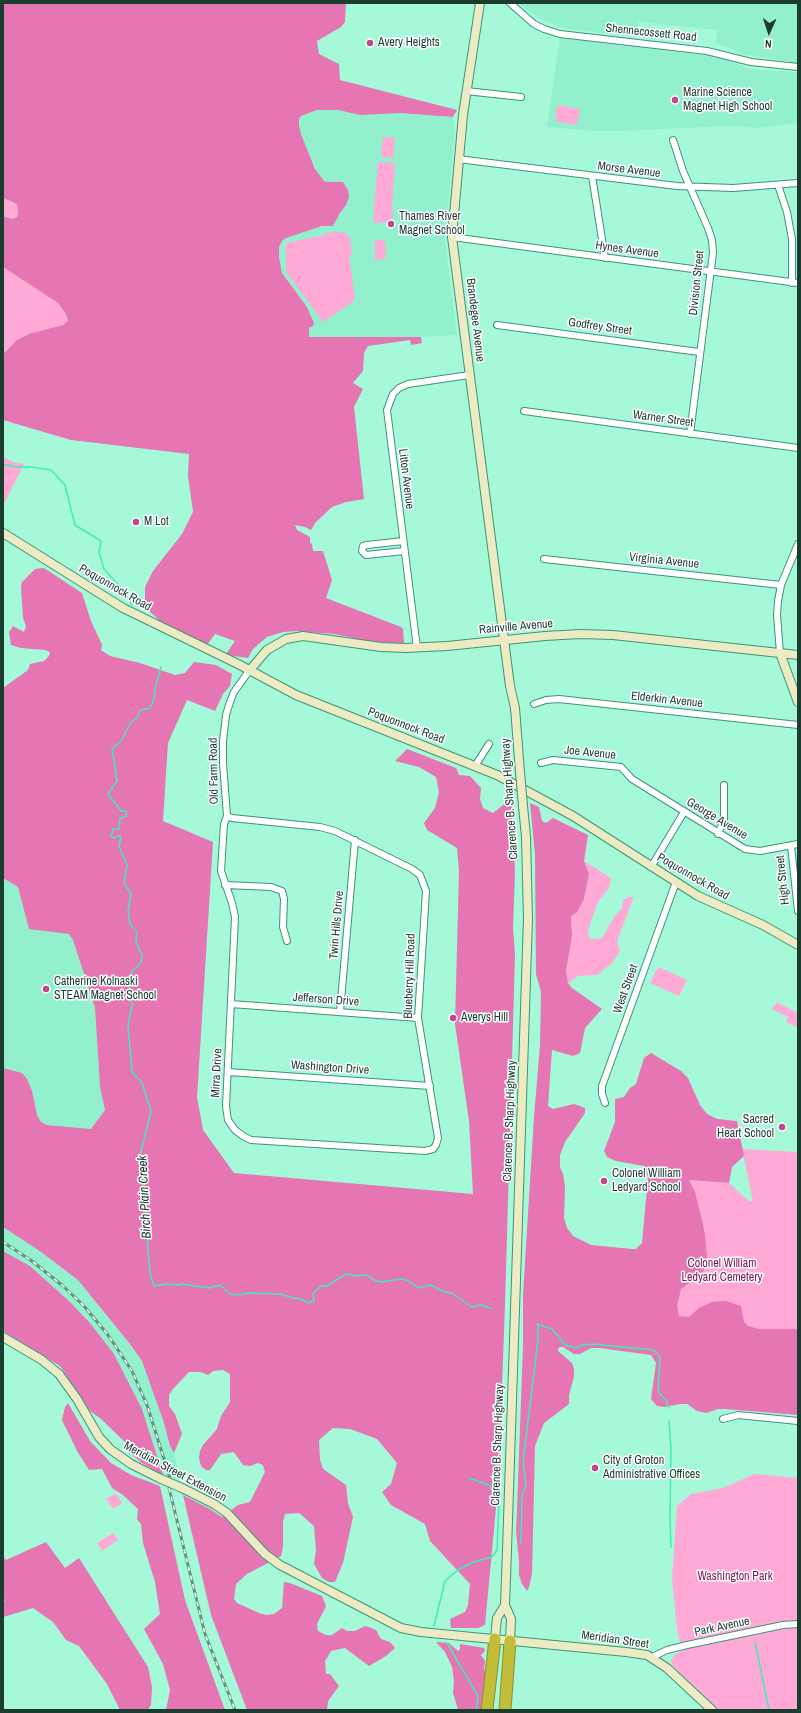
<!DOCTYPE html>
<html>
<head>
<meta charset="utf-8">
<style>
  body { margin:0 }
  #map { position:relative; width:801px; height:1713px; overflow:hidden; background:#a5f9d8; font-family:"Archivo Narrow",sans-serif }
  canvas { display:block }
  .frame { position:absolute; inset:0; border:4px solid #1a3d30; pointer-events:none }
  .north { position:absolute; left:749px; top:12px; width:40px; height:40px; -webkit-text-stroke:3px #fff; paint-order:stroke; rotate:183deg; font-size:11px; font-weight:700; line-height:16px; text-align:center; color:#1a3d30 }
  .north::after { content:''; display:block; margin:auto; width:14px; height:18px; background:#1a3d30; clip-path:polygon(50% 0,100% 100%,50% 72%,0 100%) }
</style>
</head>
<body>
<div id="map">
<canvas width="801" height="1713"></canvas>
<div class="frame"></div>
<div class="north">N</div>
</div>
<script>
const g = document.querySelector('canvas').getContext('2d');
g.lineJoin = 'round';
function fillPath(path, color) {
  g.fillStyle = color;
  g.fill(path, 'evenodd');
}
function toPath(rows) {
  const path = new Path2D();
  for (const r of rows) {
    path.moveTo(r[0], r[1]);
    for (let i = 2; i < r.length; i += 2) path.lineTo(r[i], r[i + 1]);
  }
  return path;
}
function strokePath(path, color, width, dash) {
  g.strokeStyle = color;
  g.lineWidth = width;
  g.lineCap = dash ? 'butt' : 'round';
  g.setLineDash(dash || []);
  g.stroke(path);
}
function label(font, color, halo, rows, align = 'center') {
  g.font = font + ' "Archivo Narrow",sans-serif';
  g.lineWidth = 3;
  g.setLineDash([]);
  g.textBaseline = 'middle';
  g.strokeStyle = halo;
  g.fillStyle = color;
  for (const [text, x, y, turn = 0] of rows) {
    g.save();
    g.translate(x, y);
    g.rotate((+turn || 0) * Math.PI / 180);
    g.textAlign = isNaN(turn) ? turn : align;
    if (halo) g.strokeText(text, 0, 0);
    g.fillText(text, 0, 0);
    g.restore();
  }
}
const built = toPath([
  [518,3,798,3,798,63,741,54,728,47,716,44,717,30,638,22,638,37,567,29,540,19],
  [560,38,719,57,750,69,798,72,798,123,759,128,729,126,619,131,594,131,547,127],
  [317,110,338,110,360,115,400,113,453,117,455,129,445,240,457,335,421,337,309,337,309,328,314,323,307,307,282,273,279,257,279,247,282,240,286,238,322,226,333,226,343,209,348,190,343,182,327,182,319,176,301,134,299,119,301,116],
  [6,879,18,887,29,929,69,934,73,940,95,1008,100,1087,105,1110,91,1129,47,1125,41,1122,37,1115,32,1091,14,1070,3,1068,3,880],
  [3,1227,41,1252,78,1280,130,1344,142,1361,154,1392,170,1446,174,1453,181,1483,163,1475,142,1409,114,1354,90,1323,69,1301,30,1266,3,1251]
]);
const green = toPath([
  [557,105,580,109,577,125,555,121],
  [383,137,395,138,393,158,381,157],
  [378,162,395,163,392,206,393,222,386,223,373,222],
  [3,198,17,204,18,211,17,217,12,219,3,216],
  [342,232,350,237,352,255,349,255,355,300,323,322,286,272,286,243,325,235,325,233],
  [375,240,384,240,386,251,385,259,375,260],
  [3,267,58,303,66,314,68,321,63,325,8,348,3,354],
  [3,451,5,458,12,462,24,464,3,506],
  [584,861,611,878,609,888,598,902,588,930,589,938,593,939,602,938,616,914,622,909,623,900,629,897,634,897,617,941,620,951,612,963,597,975,578,976,568,983,566,971,572,936,571,916,584,899,589,874],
  [658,967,687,980,679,996,650,983],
  [777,1002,798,1013,798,1025,796,1027,786,1022,788,1017,772,1009],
  [742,1149,798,1152,798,1351,743,1348,645,1303,648,1177,729,1183,749,1201,753,1201],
  [754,1474,798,1478,798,1710,718,1710,673,1666,671,1661,674,1655,682,1651,677,1629,672,1579,677,1506,691,1494,723,1488],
  [116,1493,122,1503,113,1509,106,1499],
  [113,1533,118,1540,102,1551,97,1543]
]);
const forest = toPath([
  [3,3,346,3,345,22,341,27,317,41,319,54,339,64,340,80,457,110,453,117,400,113,360,115,338,110,317,110,301,116,299,119,299,125,301,134,315,169,324,181,327,182,343,182,348,190,349,197,346,205,340,213,333,226,322,226,286,238,282,241,279,247,279,257,282,273,307,307,314,323,313,326,309,328,309,337,421,337,422,343,411,345,410,340,368,346,364,353,363,371,353,383,363,389,354,407,364,499,346,502,332,507,315,523,311,530,305,527,295,525,297,530,310,537,310,543,312,544,313,551,323,551,332,580,326,598,401,627,403,629,404,644,368,641,334,634,297,631,283,632,267,637,253,649,248,658,233,656,226,654,235,641,215,634,207,645,162,623,145,607,145,587,153,571,182,534,193,512,188,476,189,454,71,440,3,420,3,354,17,340,29,334,63,325,68,321,66,314,58,303,3,267,3,216,12,219,17,217,18,213,17,204,3,198],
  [44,568,82,593,91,621,102,645,101,650,110,656,140,663,175,675,185,673,194,662,216,665,232,674,230,686,223,694,215,711,187,700,168,743,163,821,213,842,197,1097,203,1130,234,1173,473,1194,469,1121,455,1024,459,871,457,848,427,830,424,823,435,808,439,792,436,777,419,767,395,761,407,749,456,768,459,775,470,776,481,788,480,799,483,808,493,813,508,801,512,803,515,873,513,928,515,955,505,1305,500,1440,500,1469,494,1475,490,1476,498,1487,485,1625,478,1628,451,1628,450,1619,465,1612,468,1605,470,1584,430,1541,425,1524,391,1505,382,1492,391,1484,397,1463,377,1439,350,1429,333,1428,319,1440,320,1460,323,1469,346,1485,348,1503,353,1517,343,1563,335,1582,329,1582,322,1578,314,1564,316,1550,314,1526,299,1513,285,1514,283,1522,283,1547,281,1556,247,1574,236,1584,234,1599,237,1603,259,1613,266,1615,274,1614,282,1608,284,1582,290,1583,322,1596,326,1606,317,1624,318,1631,326,1635,332,1635,342,1628,347,1631,355,1631,365,1626,369,1627,376,1630,381,1639,390,1642,395,1648,386,1656,369,1666,345,1648,331,1651,325,1661,326,1674,330,1674,339,1686,328,1701,327,1710,247,1710,211,1615,183,1495,210,1509,222,1517,238,1505,250,1502,265,1472,263,1465,258,1463,250,1466,243,1465,234,1452,221,1454,210,1470,206,1470,201,1466,199,1458,200,1451,203,1445,217,1429,221,1416,230,1402,230,1374,223,1370,213,1371,208,1375,201,1372,189,1372,173,1389,169,1395,169,1406,175,1414,182,1434,174,1453,170,1446,163,1420,142,1361,130,1344,78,1280,41,1252,3,1227,3,1068,22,1073,27,1079,32,1091,37,1115,41,1122,47,1125,91,1129,105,1110,100,1087,95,1008,73,940,69,934,29,929,18,887,3,878,3,688,28,670,30,664,44,661,49,656,50,652,45,650,21,648,11,645,9,632,13,626,24,632,26,626,23,618,21,587,22,582,35,569],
  [530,803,539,807,542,821,546,823,553,818,588,835,584,861,589,874,584,899,577,912,571,916,572,936,566,971,568,983,572,988,602,1009,585,1028,580,1053,573,1056,552,1050,548,1106,553,1109,574,1104,585,1108,585,1113,565,1142,560,1155,560,1167,563,1174,565,1186,564,1218,567,1228,573,1236,591,1245,632,1249,636,1249,642,1243,648,1177,644,1166,616,1161,607,1157,604,1151,615,1122,615,1099,624,1097,630,1088,636,1084,644,1058,651,1053,681,1071,688,1078,700,1105,707,1114,717,1119,737,1121,744,1156,732,1167,729,1183,689,1180,695,1192,702,1220,705,1235,707,1257,702,1276,690,1282,681,1289,677,1306,679,1316,689,1317,699,1308,712,1302,726,1301,741,1306,744,1322,748,1326,759,1329,798,1329,798,1415,725,1409,718,1409,706,1413,697,1411,687,1404,680,1404,665,1407,657,1406,651,1399,656,1363,651,1355,599,1348,591,1348,580,1354,574,1354,563,1347,559,1347,558,1351,572,1363,574,1369,574,1377,569,1395,569,1404,544,1423,535,1446,532,1574,529,1587,527,1591,522,1584,519,1575,519,1560,516,1532,517,1510,523,1345,523,1294,534,1117,540,1045,541,992,536,974,535,855],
  [3,1251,30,1266,69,1301,90,1323,114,1354,142,1409,163,1475,142,1463,131,1454,129,1446,100,1418,90,1411,60,1366,3,1331],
  [68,1403,90,1441,111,1463,131,1475,160,1486,185,1600,225,1710,166,1710,170,1690,163,1664,144,1629,160,1614,155,1582,143,1543,141,1524,137,1519,138,1509,123,1495,112,1488,102,1469,89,1470,77,1451,62,1420,65,1407],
  [46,1542,65,1568,79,1558,148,1667,152,1687,151,1705,148,1710,120,1710,107,1684,79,1646,66,1640,53,1622,33,1608,3,1617,3,1602,5,1601,3,1597,3,1557,6,1560],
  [436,1642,449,1643,458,1651,460,1649,460,1644,484,1648,485,1651,481,1655,485,1661,484,1669,487,1676,481,1710,458,1710,453,1693,454,1681,452,1667,445,1652]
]);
const stream = toPath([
  [3,464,16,467,31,467,51,470,65,485,75,525,101,541,99,552,104,569,123,590,132,605],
  [161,667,155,689,154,699,150,708,141,710,137,718,131,722,121,741,112,749,117,781,108,794,121,811,126,811,126,816,120,819,119,829,113,829,111,836,115,838,118,836,121,837,119,846,127,865,124,883,131,894,128,911,130,924,137,932,136,942,142,955,141,963,133,970,128,979,132,1005,128,1025,132,1072,142,1083,151,1111,140,1155,150,1273,154,1286,166,1284,179,1285,181,1284,210,1288,220,1285,230,1294,238,1295,248,1293,280,1294,293,1298,301,1299,309,1303,314,1300,313,1294,321,1286,327,1286,346,1274,356,1276,367,1275,374,1280,380,1282,402,1279,409,1281,418,1288,431,1285,444,1292,452,1293,472,1307,482,1305,492,1309],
  [537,1324,552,1329,565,1345,576,1348,582,1345,593,1344,654,1350,660,1357,658,1392,666,1400,669,1408],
  [669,1421,671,1449,670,1519,671,1547],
  [521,1544,522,1494,526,1485,523,1462,538,1340,538,1324],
  [434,1626,445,1581,459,1569,474,1562,492,1557,497,1550,499,1501,489,1485,469,1478],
  [755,1642,769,1710],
  [447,1643,478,1696,476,1710]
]);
const street = toPath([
  [510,3,534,24,544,29,560,34,707,51,751,62,798,67],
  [466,91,521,97],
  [673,140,683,171,708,228,712,240,713,253,690,434],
  [458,159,677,186,733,188,798,183],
  [592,176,605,258],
  [778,185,787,212,792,239,792,283],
  [452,237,798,283],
  [497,325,699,352],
  [524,411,798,448],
  [403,541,367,545,363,546,362,551,366,555,404,551],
  [544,559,781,585],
  [417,648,387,410,393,394,399,388,408,384,469,375],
  [780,653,777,615,778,601,781,585,798,544],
  [534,704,546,700,559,699,798,725],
  [541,763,553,760,621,767,632,779,745,849,760,851,798,844],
  [475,766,489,744],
  [227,816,232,818,320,827,335,831,412,869,420,875,426,891,418,1018,438,1138,436,1145,433,1149,425,1151,251,1140,243,1136,235,1130,228,1120,226,1106,235,917,232,903,221,871,224,824,227,816,223,763,223,741,226,715,230,702,234,692,249,671],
  [718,834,724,819,724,785],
  [791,846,798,911],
  [651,867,684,812],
  [225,885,271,887,282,891,284,899,283,927,287,941],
  [231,1004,418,1018],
  [340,1012,355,840],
  [228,1072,430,1086],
  [605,1103,602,1094,602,1086,676,882],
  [723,1419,738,1415,798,1421],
  [652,1657,667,1650,687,1645,783,1625,798,1624]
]);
const secondary = toPath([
  [480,3,463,115,452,237,510,686,515,708,520,772],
  [3,533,123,608,238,664,296,695,497,775,573,816,698,896,763,925,798,945],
  [780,653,798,702],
  [249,671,267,650,286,639,303,636,381,647,406,648,447,646,545,636,580,634,613,635,798,655],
  [3,1337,42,1360,59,1374,77,1399,99,1437,110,1449,131,1464,161,1479],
  [182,1488,214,1504,227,1513,265,1554,280,1565,401,1628,421,1632,626,1652,647,1655,667,1668,712,1710],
  [495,1639,497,1618,505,1605],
  [510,1641,511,1619,505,1605,507,1550,528,919,526,837,523,806]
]);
const highway = toPath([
  [487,1710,495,1639],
  [505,1710,510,1641]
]);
const rail = toPath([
  [3,1242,32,1261,63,1286,84,1306,108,1335,132,1371,147,1405,170,1478],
  [169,1488,205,1634,235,1710]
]);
const secondaryBridge = toPath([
  [520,772,523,806],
  [161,1479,182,1488]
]);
const markers = [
  [370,43,4,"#c3448f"],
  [675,100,4,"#c3448f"],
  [391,224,4,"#c3448f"],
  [136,522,4,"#c3448f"],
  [46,989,4,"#c3448f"],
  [453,1018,4,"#c3448f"],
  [782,1127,4,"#c3448f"],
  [604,1181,4,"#c3448f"],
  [595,1468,4,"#c3448f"]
];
const streetNames = [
  ["Shennecossett Road",651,33,6],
  ["Morse Avenue",629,170,7],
  ["Hynes Avenue",627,250,8],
  ["Division Street",697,283,-84],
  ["Brandegee Avenue",475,320,83],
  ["Godfrey Street",600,327,8],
  ["Warner Street",663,419,8],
  ["Litton Avenue",406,479,83],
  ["Virginia Avenue",664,561,6],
  ["Poquonnock Road",115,588,30],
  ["Rainville Avenue",516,627,-5],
  ["Elderkin Avenue",667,700,6],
  ["Poquonnock Road",406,726,21],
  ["Joe Avenue",590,753,6],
  ["Old Farm Road",214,771,-91],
  ["Clarence B. Sharp Highway",510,799,-94],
  ["George Avenue",717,819,31],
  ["Poquonnock Road",693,877,30],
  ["High Street",783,880,-96],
  ["Twin Hills Drive",337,925,-85],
  ["Blueberry Hill Road",410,976,-88],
  ["West Street",626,989,-70],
  ["Jefferson Drive",326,1000,4],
  ["Washington Drive",330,1068,4],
  ["Mirra Drive",217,1073,-87],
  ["Clarence B. Sharp Highway",510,1121,-88],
  ["Clarence B. Sharp Highway",498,1445,-88],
  ["Meridian Street Extension",175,1472,28],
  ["Park Avenue",722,1627,-12],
  ["Meridian Street",615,1640,8]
];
const poiNames = [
  ["Avery Heights",378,43],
  ["Marine Science",683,93],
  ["Magnet High School",683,107],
  ["Thames River",399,217],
  ["Magnet School",399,231],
  ["M Lot",144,522],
  ["Catherine Kolnaski",54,982],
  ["STEAM Magnet School",54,996],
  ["Averys Hill",461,1018],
  ["Sacred",774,1120,"right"],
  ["Heart School",774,1134,"right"],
  ["Colonel William",612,1174],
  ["Ledyard School",612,1188],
  ["City of Groton",603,1461],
  ["Administrative Offices",603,1475]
];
const parkNames = [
  ["Colonel William",722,1264],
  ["Ledyard Cemetery",722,1278],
  ["Washington Park",735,1577]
];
const waterNames = [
  ["Birch Plain Creek",145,1197,-93]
];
fillPath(built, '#92f0cc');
fillPath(green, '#ffaad6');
fillPath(forest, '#e575b3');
strokePath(stream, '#42ebb7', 1.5);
strokePath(street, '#3f9476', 8);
strokePath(secondary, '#3f9476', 10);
strokePath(highway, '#879035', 13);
strokePath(street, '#fff', 6);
strokePath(secondary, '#ecebc3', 8);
strokePath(highway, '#c1bd38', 11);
strokePath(rail, '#5c9780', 3);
strokePath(rail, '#fff', 1.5, [4.5]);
strokePath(secondaryBridge, '#3f9476', 10, []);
strokePath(secondaryBridge, '#ecebc3', 8);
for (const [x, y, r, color] of markers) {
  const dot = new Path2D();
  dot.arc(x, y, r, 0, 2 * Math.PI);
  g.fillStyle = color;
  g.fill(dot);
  strokePath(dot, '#fff', 1.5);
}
label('12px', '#1a3d30', '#fff', streetNames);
label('12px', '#1a3d30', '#fff', poiNames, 'left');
label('12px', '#791455', '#fff', parkNames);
label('italic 13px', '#1a342a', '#fff', waterNames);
</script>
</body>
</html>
